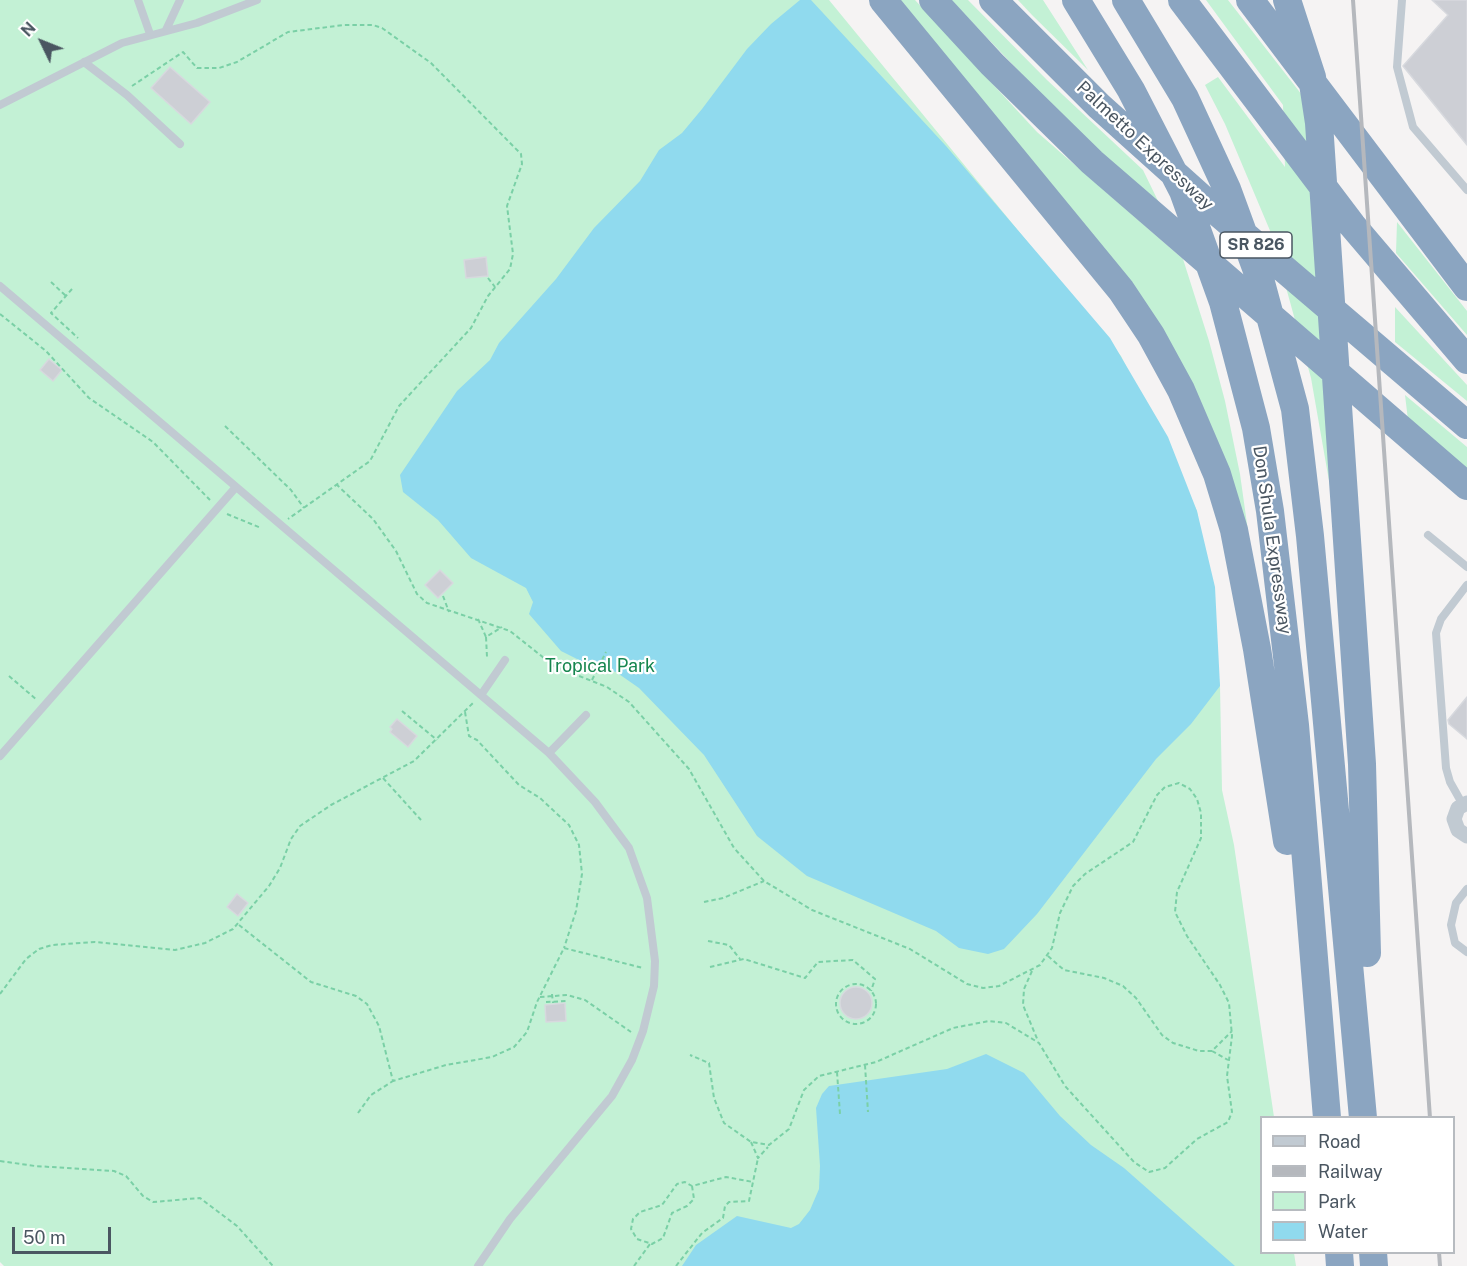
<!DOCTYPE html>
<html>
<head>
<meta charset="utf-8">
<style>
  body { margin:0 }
  #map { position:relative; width:1467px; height:1266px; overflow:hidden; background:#f5f3f3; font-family:"Public Sans",sans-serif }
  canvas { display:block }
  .legend { position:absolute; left:1260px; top:1116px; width:195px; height:138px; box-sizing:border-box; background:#fff; border:2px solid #b7bbc0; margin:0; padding:8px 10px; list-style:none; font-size:18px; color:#4a5661 }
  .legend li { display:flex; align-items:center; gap:12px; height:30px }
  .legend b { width:30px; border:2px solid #b7bbc0 }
  .north { position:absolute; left:12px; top:12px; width:60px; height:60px; -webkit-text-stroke:4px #fff; paint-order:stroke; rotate:313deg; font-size:16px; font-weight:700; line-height:24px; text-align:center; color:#4a5661 }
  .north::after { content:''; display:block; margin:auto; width:21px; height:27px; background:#4a5661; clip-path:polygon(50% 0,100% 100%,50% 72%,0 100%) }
  .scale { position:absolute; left:12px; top:1227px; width:99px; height:27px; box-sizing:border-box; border:3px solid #4a5661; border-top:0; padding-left:8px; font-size:18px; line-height:21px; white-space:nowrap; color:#4a5661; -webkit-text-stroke:4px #fff; paint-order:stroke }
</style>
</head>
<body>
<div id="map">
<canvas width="1467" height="1266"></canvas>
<ul class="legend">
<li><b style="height:8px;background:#c1cad2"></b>Road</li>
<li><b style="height:8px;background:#b5b8bd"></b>Railway</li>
<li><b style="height:16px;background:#c3f1d5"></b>Park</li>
<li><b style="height:16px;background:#90daee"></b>Water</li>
</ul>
<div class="north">N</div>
<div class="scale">50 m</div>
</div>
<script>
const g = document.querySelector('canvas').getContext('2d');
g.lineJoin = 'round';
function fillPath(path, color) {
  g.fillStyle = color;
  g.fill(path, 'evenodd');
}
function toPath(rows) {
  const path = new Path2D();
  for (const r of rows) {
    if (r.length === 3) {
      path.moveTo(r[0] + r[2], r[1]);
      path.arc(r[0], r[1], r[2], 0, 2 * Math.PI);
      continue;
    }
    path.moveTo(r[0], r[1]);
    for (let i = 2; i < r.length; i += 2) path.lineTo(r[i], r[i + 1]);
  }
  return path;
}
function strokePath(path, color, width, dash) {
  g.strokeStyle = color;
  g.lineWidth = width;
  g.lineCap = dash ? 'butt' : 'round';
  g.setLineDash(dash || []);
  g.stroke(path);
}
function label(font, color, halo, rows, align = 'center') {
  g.font = font + ' "Public Sans",sans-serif';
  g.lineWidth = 4.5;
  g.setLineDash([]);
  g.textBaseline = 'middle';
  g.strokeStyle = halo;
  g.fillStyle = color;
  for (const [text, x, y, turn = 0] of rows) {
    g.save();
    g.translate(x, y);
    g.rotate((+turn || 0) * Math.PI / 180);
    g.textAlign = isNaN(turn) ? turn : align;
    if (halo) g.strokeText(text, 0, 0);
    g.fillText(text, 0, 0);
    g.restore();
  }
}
const green = toPath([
  [0,0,829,0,1121,356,1197,511,1220,686,1222,790,1234,845,1274,1117,1262,1118,1262,1252,1294,1253,1296,1266,4,1266,0,1262],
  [898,0,915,0,1037,132,1183,259,1209,341,1225,401,1240,474,1248,531,1212,441],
  [951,0,968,0,1047,80,1143,170,1160,205,1077,132],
  [1018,0,1043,0,1088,70,1032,15],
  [1206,0,1228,0,1309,104,1332,498,1311,378,1271,233,1225,124,1205,85,1218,77,1285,167,1283,105],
  [1397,222,1467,311,1467,335,1396,253],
  [1395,307,1467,385,1467,401,1395,342],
  [1405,395,1467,447,1467,469,1408,420]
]);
const water = toPath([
  [800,0,811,0,946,146,1110,338,1168,437,1197,511,1215,587,1220,686,1191,724,1156,759,1037,914,1004,949,988,954,959,948,936,931,807,876,757,836,704,755,639,688,616,672,585,663,561,651,529,614,533,602,526,588,471,558,438,520,403,492,400,475,457,391,490,360,499,343,556,279,594,228,640,181,659,150,682,133,702,109,747,49,771,24],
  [986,1054,1024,1073,1060,1116,1091,1145,1124,1168,1235,1266,682,1266,696,1245,737,1216,791,1228,799,1224,810,1210,819,1189,820,1166,816,1108,822,1094,829,1086,947,1069]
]);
const building = toPath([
  [1432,0,1467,0,1467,145,1403,66,1448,15,1432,0],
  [170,67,210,102,191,124,151,88,170,67],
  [486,257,488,276,466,278,464,260,486,257],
  [49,359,62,370,53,381,40,370,49,359],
  [440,570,453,583,438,598,425,585,440,570],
  [1467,697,1467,739,1449,724,1448,720,1467,697],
  [397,719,417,736,408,747,390,732,392,729,390,727,397,719],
  [237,894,248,903,238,916,227,907,237,894],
  [856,1003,16],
  [565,1003,566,1021,546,1022,545,1005,565,1003]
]);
const path = toPath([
  [132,86,183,52,197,68,219,68,237,62,288,32,344,25,373,25,382,28,431,63,521,154,522,164,507,206,513,254,510,269,488,296,471,328,399,406,370,461,288,519],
  [488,278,495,287],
  [51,282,66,296],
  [72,289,51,313,78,338],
  [0,314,46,351,89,398,153,442,210,500],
  [225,426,291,490,304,508],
  [336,484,373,519,396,551,417,594,427,603,510,631,554,666,607,687,629,702,689,769,734,848,764,881,812,910,910,949,967,984,983,988,999,986,1040,965,1052,948,1060,913,1073,886,1085,874,1133,842,1157,795,1165,787,1179,783,1190,789,1197,799,1201,813,1201,838,1177,892,1175,912,1187,936,1220,985,1229,1003,1232,1036,1227,1076,1232,1112,1228,1122,1197,1139,1165,1168,1149,1172,1134,1162,1065,1086,1039,1043,1006,1023,989,1021,953,1028,876,1062,819,1076,804,1090,789,1129,769,1145,751,1142,724,1123,714,1098,709,1063,690,1055],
  [227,514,261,528],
  [443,596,449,612],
  [478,619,486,637,502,627],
  [486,637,487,657],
  [9,676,37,700],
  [592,680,606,652],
  [402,711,437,740],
  [465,712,469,736,477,740,519,785,540,798,569,825,579,845,582,874,576,911,564,948],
  [383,778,421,820],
  [704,902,723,898,764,881],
  [239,925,311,982,356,996,367,1004,379,1026,393,1081,446,1065,492,1057,514,1047,527,1032,537,1002,564,948,643,968],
  [708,941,729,945,740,959],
  [1048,956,1064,970,1104,978,1123,986,1136,998,1162,1035,1173,1043,1199,1051,1212,1051,1232,1031],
  [710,967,744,959,805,978,818,962,853,960,875,979,871,991],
  [1032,971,1024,989,1023,1005,1038,1041],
  [856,1004,20],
  [0,994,26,959,39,949,52,945,95,942,175,950,205,943,233,929,269,886,280,868,291,839,300,826,331,805,414,761,474,702],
  [552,994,553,1003],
  [540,997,567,995,585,1000,631,1032],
  [546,1002,567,1001],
  [1212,1051,1228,1060],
  [865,1065,868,1112],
  [837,1072,840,1114],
  [358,1113,371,1095,393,1081],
  [751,1142,758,1158,768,1147],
  [0,1161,35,1166,114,1171,126,1176,143,1196,153,1202,200,1198,237,1226,273,1266],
  [692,1186,694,1199,687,1206,672,1213,663,1238,652,1244,637,1239,631,1229,633,1219,640,1212,662,1205,677,1184,685,1182,692,1186,726,1177,753,1182],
  [634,1266,650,1244],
  [676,1266,702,1233,723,1218,725,1206,729,1202,749,1201,758,1158]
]);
const lane = toPath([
  [138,0,150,34],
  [1402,0,1397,67,1413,127,1467,190],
  [166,30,180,0],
  [84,62,127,95,180,144],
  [0,105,122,43,197,23,257,0],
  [0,286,549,753,595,802,629,848,647,898,655,961,654,986,643,1031,632,1060,612,1096,510,1219,478,1266],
  [1428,535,1467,567],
  [481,695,505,660],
  [549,753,586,715],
  [0,756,236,487],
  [1463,805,1450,782,1446,768,1436,633,1441,619,1467,585],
  [1467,889,1456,903,1451,925,1455,943,1467,952]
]);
const street = toPath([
  [1467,803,1458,808,1454,819,1458,830,1467,836]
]);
const highway = toPath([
  [883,0,1121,290,1151,335,1181,390,1217,474,1234,530,1257,649,1287,841],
  [933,0,992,64,1092,162,1467,486],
  [993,0,1099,106,1216,211,1467,425],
  [1076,0,1131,90,1183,191,1223,302,1256,428,1270,511,1295,725,1327,1118],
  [1126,0,1185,98,1227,189,1260,279,1295,409,1310,536,1363,1118],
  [1182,0,1352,225,1467,360],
  [1250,0,1467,287],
  [1287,0,1312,77,1319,123,1362,764,1367,953],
  [1339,1252,1340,1266],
  [1373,1252,1374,1266]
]);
const rail = toPath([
  [1353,0,1430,1118],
  [1439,1252,1440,1266]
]);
const shields = [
  [1256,245,72]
];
const shieldNames = [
  ["SR 826",1256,245]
];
const streetNames = [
  ["Palmetto Expressway",1145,146,43],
  ["Don Shula Expressway",1272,540,82]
];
const parkNames = [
  ["Tropical Park",600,666]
];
fillPath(green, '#c3f1d5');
fillPath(water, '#90daee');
fillPath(building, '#cdcfd5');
strokePath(building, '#d7d9de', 1.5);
strokePath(path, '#7ad0a6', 2, [4.5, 3]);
strokePath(lane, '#c1cad2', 8);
strokePath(street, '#c1cad2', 15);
strokePath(highway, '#8ba5c1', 28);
strokePath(rail, '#b5b8bd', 4);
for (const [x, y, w] of shields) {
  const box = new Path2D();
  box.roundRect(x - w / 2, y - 13, w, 26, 4.5);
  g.fillStyle = '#fff';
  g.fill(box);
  strokePath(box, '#4a5661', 1.5);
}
label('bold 16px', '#4a5661', null, shieldNames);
label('18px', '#4a5661', '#fff', streetNames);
label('18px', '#17864f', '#fff', parkNames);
</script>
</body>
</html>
